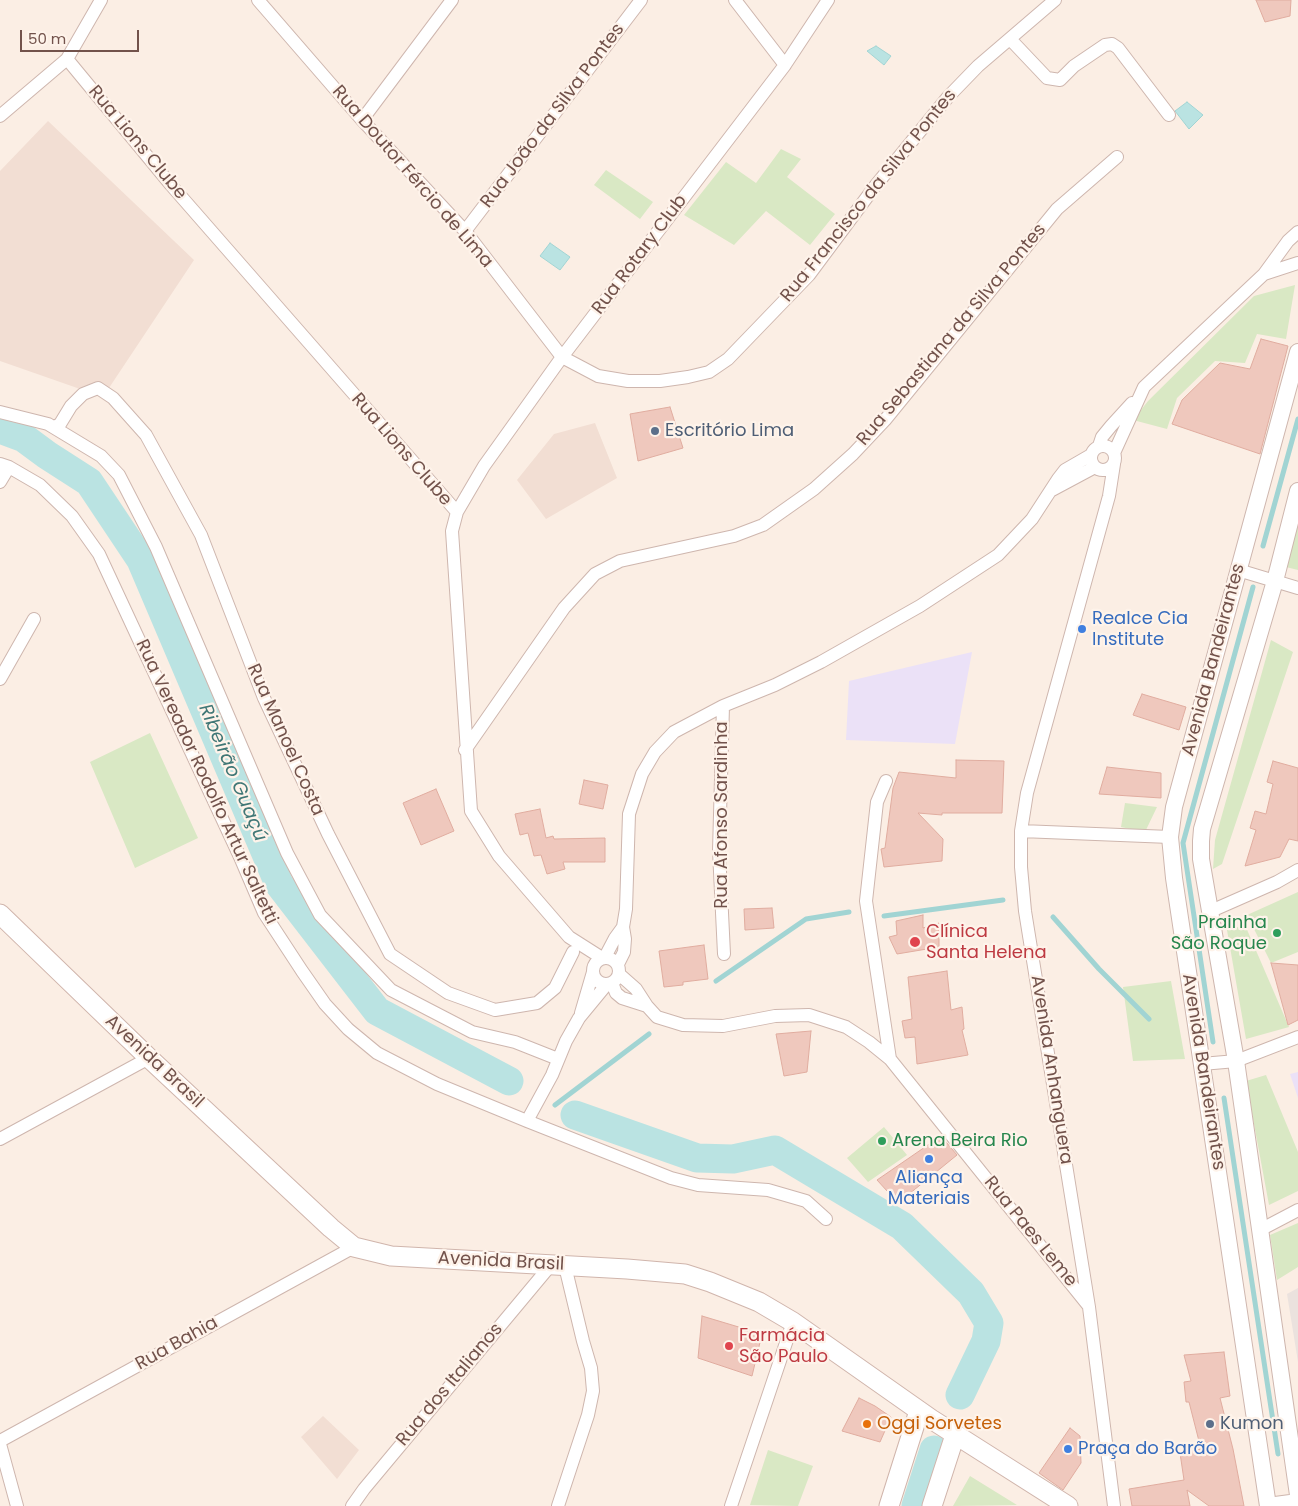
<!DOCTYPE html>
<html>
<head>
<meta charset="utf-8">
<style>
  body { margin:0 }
  #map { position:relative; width:1298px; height:1506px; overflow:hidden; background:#fbeee4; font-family:Poppins,sans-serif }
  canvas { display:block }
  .scale { position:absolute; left:20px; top:30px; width:119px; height:22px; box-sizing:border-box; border:2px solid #72524b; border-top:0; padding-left:6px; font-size:15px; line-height:18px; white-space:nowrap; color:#72524b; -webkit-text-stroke:4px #fef3ea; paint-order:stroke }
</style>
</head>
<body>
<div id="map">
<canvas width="1298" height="1506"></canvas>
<div class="scale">50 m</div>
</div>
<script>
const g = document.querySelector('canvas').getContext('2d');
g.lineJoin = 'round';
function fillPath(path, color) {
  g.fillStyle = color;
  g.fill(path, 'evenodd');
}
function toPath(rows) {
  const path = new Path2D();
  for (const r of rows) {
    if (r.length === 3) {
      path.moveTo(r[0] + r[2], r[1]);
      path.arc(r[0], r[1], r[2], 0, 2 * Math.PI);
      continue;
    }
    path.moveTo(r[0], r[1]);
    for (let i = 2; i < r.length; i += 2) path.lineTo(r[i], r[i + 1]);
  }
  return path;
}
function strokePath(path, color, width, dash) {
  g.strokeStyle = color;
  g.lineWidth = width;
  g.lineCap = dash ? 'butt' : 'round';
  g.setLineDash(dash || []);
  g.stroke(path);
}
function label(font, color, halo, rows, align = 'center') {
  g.font = font + ' Poppins,sans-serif';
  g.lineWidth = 4.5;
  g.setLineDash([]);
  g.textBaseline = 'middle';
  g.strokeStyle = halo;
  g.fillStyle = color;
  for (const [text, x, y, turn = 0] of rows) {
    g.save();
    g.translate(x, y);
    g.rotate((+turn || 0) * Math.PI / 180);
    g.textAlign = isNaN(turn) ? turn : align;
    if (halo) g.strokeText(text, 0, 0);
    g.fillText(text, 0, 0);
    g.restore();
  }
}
const residential = toPath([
  [48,121,194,260,103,397,0,361,0,171],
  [595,423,617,478,546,519,517,480,554,434],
  [323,1416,359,1450,337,1479,301,1437]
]);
const industrial = toPath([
  [1298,1288,1298,1362,1287,1294]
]);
const education = toPath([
  [972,652,955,744,846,740,849,681],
  [1298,1072,1298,1098,1290,1074]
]);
const green = toPath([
  [781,149,801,159,787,177,835,214,810,245,766,211,734,245,684,215,726,162,756,183],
  [606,170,653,202,640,219,594,185],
  [1295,285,1286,339,1257,334,1245,363,1215,361,1177,398,1167,429,1133,420,1148,401,1254,296],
  [1298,525,1298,570,1286,567],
  [1271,640,1293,652,1222,864,1213,869,1215,840],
  [150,733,198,838,135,868,90,762],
  [1125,803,1157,807,1145,832,1121,827],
  [1298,892,1298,952,1271,963,1247,915],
  [1245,925,1289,1027,1246,1039,1227,930],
  [1171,981,1185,1059,1133,1061,1123,987],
  [1266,1075,1298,1152,1298,1191,1269,1205,1246,1081],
  [884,1127,907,1155,868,1182,847,1158],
  [1298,1223,1298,1267,1277,1280,1270,1235],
  [768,1450,813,1466,798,1506,750,1505],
  [970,1476,1017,1505,953,1506]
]);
const water = toPath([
  [876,46,891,56,884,65,867,51,876,46],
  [1187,102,1203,115,1189,129,1175,111,1187,102],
  [550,243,570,257,560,270,540,256,550,243]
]);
const stream = toPath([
  [1263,546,1298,419],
  [884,916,1003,900],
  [1053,917,1099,969,1149,1019],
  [716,981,806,919,849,912],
  [1213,1042,1183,843,1253,587],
  [1224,1098,1278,1454],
  [555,1105,649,1034]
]);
const river = toPath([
  [0,429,24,438,47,455,89,482,141,560,279,884,377,1011,509,1081],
  [575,1115,697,1158,733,1159,775,1150,902,1226,971,1293,989,1323,986,1341,960,1395],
  [916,1506,934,1450]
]);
const building = toPath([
  [1256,0,1291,0,1290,16,1265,22,1256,0],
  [1261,339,1288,346,1260,454,1172,424,1182,400,1220,363,1250,369,1261,339],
  [670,407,683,448,638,461,630,414,670,407],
  [1142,694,1186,707,1179,730,1133,715,1142,694],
  [956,760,1004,761,1002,813,942,813,942,815,918,813,943,839,942,861,884,867,881,849,885,848,893,788,899,772,956,778,956,760],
  [1273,761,1298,768,1298,841,1289,839,1280,857,1245,866,1256,830,1250,828,1255,811,1266,814,1273,784,1267,782,1273,761],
  [1107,767,1161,773,1161,798,1099,794,1107,767],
  [584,780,608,785,603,809,579,804,584,780],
  [436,789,454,831,421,845,403,803,436,789],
  [540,809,546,838,553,836,554,839,605,838,605,862,563,862,565,869,547,874,541,855,534,856,528,833,520,835,515,814,540,809],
  [772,908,774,928,745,930,744,909,772,908],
  [923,915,923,928,939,923,939,947,897,954,889,937,897,935,896,921,923,915],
  [704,945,708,979,683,982,683,985,664,987,659,951,704,945],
  [1271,963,1298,965,1298,1020,1288,1025,1271,963],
  [947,971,951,1010,962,1007,964,1029,962,1030,968,1055,917,1064,915,1037,905,1038,902,1021,912,1019,908,977,947,971],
  [811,1031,807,1072,784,1076,776,1034,811,1031],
  [941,1136,957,1155,898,1203,877,1180,941,1136],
  [702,1316,762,1334,752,1376,698,1358,702,1316],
  [1224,1352,1230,1396,1220,1398,1233,1449,1244,1506,1209,1506,1187,1490,1190,1506,1132,1506,1129,1489,1184,1480,1180,1453,1201,1449,1189,1402,1186,1402,1184,1382,1191,1381,1184,1355,1224,1352],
  [859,1398,875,1406,891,1417,880,1442,842,1431,859,1398],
  [1070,1428,1080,1436,1081,1463,1063,1490,1039,1473,1070,1428]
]);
const minor = toPath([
  [258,0,362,120,465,231,562,357,598,376,628,381,660,381,688,377,709,372,728,359,809,275,876,185,948,97,978,66,1055,0],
  [735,0,785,65],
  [1010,39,1047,78,1060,80,1074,66,1105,45,1112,44,1118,48,1169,115],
  [67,59,171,185,457,512],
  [0,116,67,59,101,0],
  [362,120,452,0],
  [465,231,641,0],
  [1264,274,1298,263],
  [0,412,48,424,101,456,119,475,156,547,287,853,320,915,391,990,472,1032,515,1042,558,1059],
  [54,427,60,424,71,406,83,394,98,388,113,398,146,435,201,535,264,698,328,834,390,954,448,993,495,1010,537,1003,555,988,573,952],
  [1103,458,12],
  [1099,446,1102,437,1111,426,1132,403],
  [1114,453,1144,387,1264,274,1288,241,1298,232],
  [0,464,9,467,40,485,72,516,99,554,240,857,264,913,302,971,325,1004,348,1029,377,1053,437,1084,527,1121,671,1178,698,1185,768,1190,806,1201,826,1219],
  [1114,464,1109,496,1027,793,1021,831,1021,867,1025,911,1089,1307,1114,1506],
  [0,482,9,467],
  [1052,490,1095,467],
  [1238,570,1298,588],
  [0,679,34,619],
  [723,706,719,851,724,954],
  [465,750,564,608,595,574,620,561,734,536,763,525,814,489,853,454,885,420,1057,209,1117,157],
  [886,781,877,802,866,901,890,1059],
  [1021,831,1170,837],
  [1211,911,1277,882,1298,870],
  [605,957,615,938,623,927],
  [606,971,13],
  [602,958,569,937,499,856,471,811,452,531,457,512,484,466,562,357,785,65,828,0],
  [618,964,624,952,625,939,623,927,626,909,629,814,642,774,655,752,674,732,723,706,775,685,821,662,920,606,998,555,1032,519,1058,479,1065,470,1091,455],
  [619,974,636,989,647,1006,657,1017,683,1025,723,1026,775,1016,809,1015,846,1027,869,1042,890,1059,1088,1305],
  [612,983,616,993,622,998,647,1006],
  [581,1013,593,972],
  [1202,1064,1236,1061,1298,1037],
  [527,1121,552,1075,566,1041,579,1018,607,984],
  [0,1139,149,1058],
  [1260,1230,1298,1210],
  [0,1441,354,1247],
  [0,1444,17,1506],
  [352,1506,364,1489,550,1266],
  [558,1506,588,1415,593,1391,591,1368,583,1341,565,1266],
  [731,1506,793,1322]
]);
const tertiary = toPath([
  [1298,491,1275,581,1202,829,1201,841,1201,859,1236,1061,1298,1495],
  [1268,1506,1174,878,1170,837,1174,807,1298,352],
  [1268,1506,1298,1502]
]);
const secondary = toPath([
  [0,914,149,1058,331,1228,354,1247,391,1256,627,1269,685,1274,710,1282,759,1302,793,1322,931,1419,1068,1506],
  [889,1506,919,1411],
  [932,1506,955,1435]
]);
const markers = [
  [655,431,5,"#5c6f8a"],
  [1082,629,5,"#3f7fe0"],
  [1277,933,5,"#2e9e5b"],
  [915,942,6,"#e0444e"],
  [882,1141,5,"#2e9e5b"],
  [929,1159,5,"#3f7fe0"],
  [729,1346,5,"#e0444e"],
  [867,1424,5,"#e8710a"],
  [1210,1424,5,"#5c6f8a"],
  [1068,1449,5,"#3f7fe0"]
];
const streetNames = [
  ["Rua João da Silva Pontes",553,116,-53],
  ["Rua Lions Clube",137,143,50],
  ["Rua Doutor Fércio de Lima",412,177,49],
  ["Rua Francisco da Silva Pontes",869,196,-51],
  ["Rua Rotary Club",640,255,-53],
  ["Rua Sebastiana da Silva Pontes",952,335,-50],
  ["Rua Lions Clube",401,450,49],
  ["Avenida Bandeirantes",1214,660,-75],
  ["Rua Manoel Costa",285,740,66],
  ["Rua Vereador Rodolfo Artur Saltetti",206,782,65],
  ["Rua Afonso Sardinha",722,815,-90],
  ["Avenida Brasil",154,1062,43],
  ["Avenida Anhanguera",1051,1070,81],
  ["Avenida Bandeirantes",1203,1072,81],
  ["Rua Paes Leme",1030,1232,51],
  ["Avenida Brasil",501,1262,3],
  ["Rua Bahia",177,1344,-29],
  ["Rua dos Italianos",450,1385,-50]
];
const serviceNames = [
  ["Escritório Lima",665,431],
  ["Kumon",1220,1424]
];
const shopNames = [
  ["Realce Cia",1092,619],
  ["Institute",1092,640],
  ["Aliança",929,1178,"center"],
  ["Materiais",929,1199,"center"],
  ["Praça do Barão",1078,1449]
];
const leisureNames = [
  ["Prainha",1267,923],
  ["São Roque",1267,944],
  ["Arena Beira Rio",892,1141,"left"]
];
const healthNames = [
  ["Clínica",926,932],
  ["Santa Helena",926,953],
  ["Farmácia",739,1336],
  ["São Paulo",739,1357]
];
const foodNames = [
  ["Oggi Sorvetes",877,1424]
];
const waterNames = [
  ["Ribeirão Guaçú",232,773,67]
];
fillPath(residential, '#f2ded3');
fillPath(industrial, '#ebe2de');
fillPath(education, '#ebe1f7');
fillPath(green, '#d9e8c4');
fillPath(water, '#bae3e2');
strokePath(water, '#a1d4d3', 1);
strokePath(stream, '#a1d4d3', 5);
strokePath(river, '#bae3e2', 29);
fillPath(building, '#efc8bd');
strokePath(building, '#e0ac9f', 1);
strokePath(minor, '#ceb6ae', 14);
strokePath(tertiary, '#ceb6ae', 18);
strokePath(secondary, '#d0b5ac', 21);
strokePath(minor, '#fff', 12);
strokePath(tertiary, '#fff', 16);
strokePath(secondary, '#fff', 19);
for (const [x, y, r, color] of markers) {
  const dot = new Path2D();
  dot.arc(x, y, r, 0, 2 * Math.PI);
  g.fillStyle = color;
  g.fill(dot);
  strokePath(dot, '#fef3ea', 2);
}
label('18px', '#72524b', '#fef3ea', streetNames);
label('18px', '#4e5e75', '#fef3ea', serviceNames, 'left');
label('18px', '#366cbe', '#fef3ea', shopNames, 'left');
label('18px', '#27864d', '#fef3ea', leisureNames, 'right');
label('18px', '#be3a42', '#fef3ea', healthNames, 'left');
label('18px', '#c56008', '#fef3ea', foodNames, 'left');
label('italic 19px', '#407776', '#fef3ea', waterNames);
</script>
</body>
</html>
